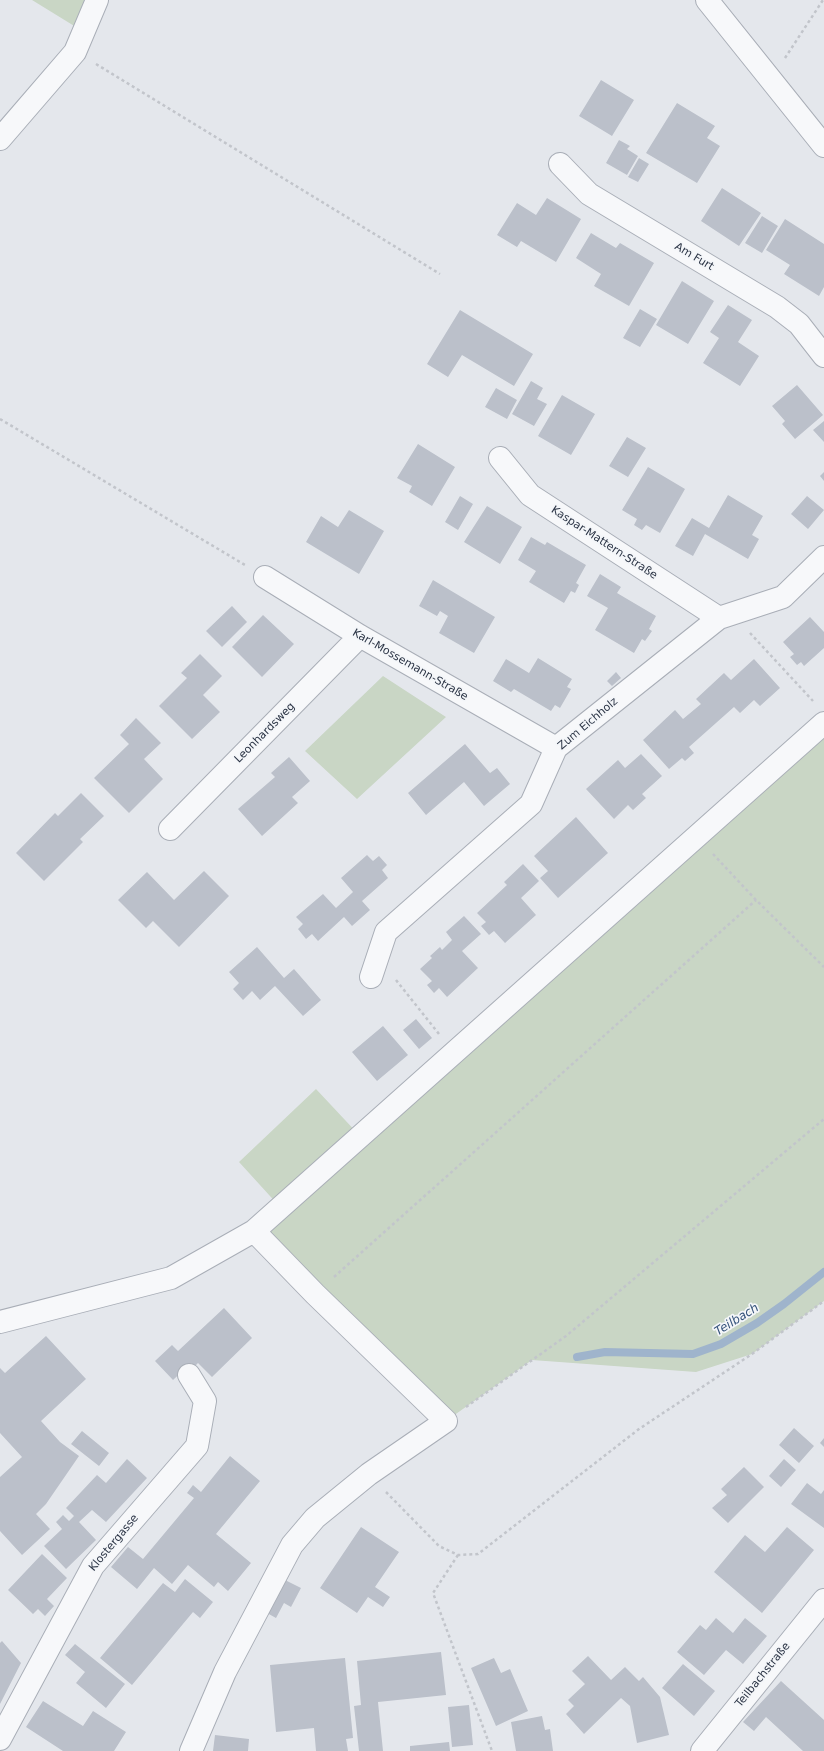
<!DOCTYPE html>
<html>
<head>
<meta charset="utf-8">
<style>
  body { margin:0 }
  canvas { display:block; background:#e4e7ec }
</style>
</head>
<body>
<canvas width="824" height="1751"></canvas>
<script>
const g = document.querySelector('canvas').getContext('2d');
g.lineJoin = 'round';
function fillPath(path, color) {
  g.fillStyle = color;
  g.fill(path, 'evenodd');
}
function toPath(rows) {
  const path = new Path2D();
  for (const r of rows) {
    path.moveTo(r[0], r[1]);
    for (let i = 2; i < r.length; i += 2) path.lineTo(r[i], r[i + 1]);
  }
  return path;
}
function strokePath(path, color, width, dash) {
  g.strokeStyle = color;
  g.lineWidth = width;
  g.lineCap = dash ? 'butt' : 'round';
  g.setLineDash(dash || []);
  g.stroke(path);
}
function label(font, color, halo, rows, align = 'center') {
  g.font = font + ' "DejaVu Sans",sans-serif';
  g.lineWidth = 3.5;
  g.setLineDash([]);
  g.textBaseline = 'middle';
  g.strokeStyle = halo;
  g.fillStyle = color;
  for (const [text, x, y, turn = 0] of rows) {
    g.save();
    g.translate(x, y);
    g.rotate((+turn || 0) * Math.PI / 180);
    g.textAlign = isNaN(turn) ? turn : align;
    if (halo) g.strokeText(text, 0, 0);
    g.fillText(text, 0, 0);
    g.restore();
  }
}
const green = toPath([
  [32,0,97,0,84,32],
  [383,676,446,717,357,799,305,751],
  [824,723,824,1301,752,1354,696,1372,532,1360,446,1421,254,1231,280,1207,239,1162,316,1089,360,1136]
]);
const stream = toPath([
  [577,1357,605,1352,693,1354,721,1344,757,1323,784,1304,824,1272]
]);
const building = toPath([
  [601,80,634,100,612,136,579,116],
  [677,103,715,126,707,138,720,146,697,183,646,153],
  [619,140,630,146,627,149,638,156,627,175,606,163],
  [639,158,649,164,638,182,628,177],
  [722,188,761,213,739,246,701,221],
  [547,198,581,219,556,262,521,241,517,247,497,235,517,203,536,215],
  [762,216,778,226,762,253,745,243],
  [785,219,824,244,824,287,819,296,784,274,790,265,766,250],
  [591,233,616,248,620,243,654,263,629,306,594,286,601,274,576,258],
  [682,281,714,301,688,344,656,325],
  [728,305,752,320,738,342,759,356,740,386,703,363,719,338,710,332],
  [640,309,657,319,640,347,623,338],
  [460,310,533,354,514,386,462,355,448,377,427,364],
  [531,381,543,388,537,399,547,404,534,426,512,414],
  [797,385,823,415,795,439,782,424,785,421,772,406],
  [496,388,517,400,507,419,485,407],
  [562,395,595,414,571,455,538,436],
  [824,421,824,442,813,430],
  [627,437,646,448,628,477,609,466],
  [418,444,455,467,432,506,409,492,412,486,397,478],
  [648,467,685,489,660,533,646,525,642,530,634,525,637,519,622,510],
  [824,472,824,481,820,476],
  [728,495,763,516,752,535,759,539,748,559,705,534,693,556,675,546,692,518,709,528],
  [460,496,473,504,458,530,445,522],
  [807,496,824,510,808,529,791,514],
  [487,506,522,527,500,564,464,542],
  [349,510,384,531,359,574,306,542,321,516,338,527],
  [531,537,545,545,547,542,586,565,576,583,579,585,575,593,571,591,564,603,529,582,536,571,518,560],
  [600,574,621,587,617,593,656,616,649,629,652,631,645,641,642,639,634,653,595,630,608,608,587,596],
  [433,580,495,617,474,653,439,633,448,616,440,611,437,616,419,606],
  [232,606,247,622,222,647,206,631],
  [263,615,294,644,262,677,232,647],
  [810,617,824,632,824,648,804,666,801,662,797,665,790,657,794,654,783,642],
  [200,654,222,676,203,695,220,712,192,739,159,706,187,678,181,673],
  [538,658,572,679,567,687,571,689,560,708,555,705,551,711,514,689,511,692,493,681,506,659,529,673],
  [754,659,780,688,760,706,754,700,740,713,734,707,689,747,694,753,685,761,682,758,669,769,643,740,675,710,683,719,701,704,696,699,724,673,731,680],
  [616,672,621,678,612,686,607,681],
  [136,718,161,743,144,759,163,779,129,813,94,778,129,744,120,735],
  [465,744,490,773,497,768,510,784,484,806,464,782,426,815,408,793],
  [641,754,662,776,642,794,646,798,633,810,628,805,614,819,586,789,618,760,625,768],
  [289,757,310,781,292,797,298,803,262,836,238,809,275,777,271,773],
  [81,793,104,816,80,839,83,842,44,881,16,853,55,813,58,816],
  [576,817,608,853,558,898,540,878,548,871,534,856],
  [367,855,373,861,379,856,387,865,382,870,388,878,362,901,370,910,352,926,344,917,318,941,312,934,306,939,298,929,303,924,296,917,323,894,336,908,353,892,341,878],
  [523,864,539,881,521,898,536,915,505,943,494,931,489,935,481,926,486,922,477,913,507,885,504,882],
  [204,871,229,896,179,947,153,921,146,928,118,900,147,872,174,900],
  [464,916,481,934,462,951,478,968,447,997,439,988,434,993,427,985,432,981,420,969,432,958,430,956,440,947,442,950,452,940,446,932],
  [257,947,284,978,294,969,321,1000,303,1016,275,986,260,1000,252,991,243,1000,233,989,239,983,229,972],
  [416,1019,432,1038,419,1049,403,1030],
  [383,1026,408,1055,377,1081,352,1052],
  [224,1308,252,1338,212,1377,198,1363,195,1366,191,1363,173,1380,155,1361,172,1345,178,1351],
  [46,1336,86,1379,41,1421,60,1442,79,1456,46,1504,36,1514,50,1529,22,1555,0,1531,0,1477,22,1457,0,1433,0,1368,5,1373],
  [794,1428,814,1446,799,1463,779,1445],
  [82,1431,109,1453,99,1466,71,1444],
  [824,1438,824,1447,820,1443],
  [230,1456,260,1481,216,1534,251,1563,228,1591,218,1582,214,1587,188,1565,172,1584,154,1568,137,1589,111,1567,128,1547,143,1559,194,1498,187,1493,193,1485,201,1492],
  [127,1459,147,1478,106,1522,92,1510,79,1522,96,1540,66,1569,44,1546,62,1529,56,1522,63,1515,69,1521,74,1516,66,1508,97,1475,106,1483],
  [784,1459,796,1470,781,1487,769,1476],
  [744,1467,764,1487,728,1523,712,1508,727,1495,721,1489],
  [807,1483,821,1494,824,1490,824,1528,791,1504],
  [361,1527,399,1552,375,1587,390,1597,383,1607,368,1597,357,1613,320,1588],
  [787,1527,814,1550,762,1613,714,1572,745,1535,765,1552],
  [42,1554,67,1578,47,1599,54,1606,45,1616,38,1609,33,1614,8,1590],
  [185,1579,213,1602,200,1618,193,1612,132,1685,100,1658,163,1583,175,1592],
  [285,1580,301,1588,291,1607,284,1603,276,1618,267,1613],
  [716,1618,733,1633,745,1618,767,1636,743,1664,726,1650,704,1675,677,1652,700,1625,706,1630],
  [2,1641,21,1663,0,1704,0,1643],
  [75,1644,125,1684,106,1708,76,1683,85,1672,65,1655],
  [441,1652,446,1695,378,1702,383,1751,359,1751,354,1706,361,1705,357,1661],
  [588,1656,611,1680,625,1667,639,1681,643,1677,660,1697,669,1735,637,1743,630,1706,621,1698,584,1734,566,1714,574,1706,568,1700,585,1684,572,1671],
  [345,1658,353,1738,346,1739,348,1751,316,1751,314,1728,276,1732,270,1665],
  [494,1658,501,1673,510,1669,528,1711,496,1726,471,1668],
  [683,1664,715,1691,694,1716,662,1688],
  [781,1681,824,1720,824,1751,803,1751,766,1717,754,1731,743,1722],
  [43,1701,83,1726,93,1711,126,1732,114,1751,63,1751,26,1727],
  [469,1705,473,1745,452,1747,448,1707],
  [542,1716,545,1730,550,1729,553,1751,516,1751,511,1722],
  [215,1735,249,1739,248,1751,213,1751],
  [449,1742,450,1751,410,1751,410,1746]
]);
const path = toPath([
  [785,58,823,0],
  [96,64,440,274],
  [0,419,245,565],
  [750,633,813,701],
  [713,854,756,900,824,967],
  [396,980,439,1034],
  [334,1277,756,900],
  [466,1407,566,1336,824,1119],
  [386,1492,439,1546,458,1555,478,1554,639,1429,752,1354,824,1301],
  [458,1555,433,1593,492,1751]
]);
const minor = toPath([
  [707,0,824,146],
  [0,139,75,52,97,0],
  [560,164,589,194,777,307,799,324,824,356],
  [500,458,530,495,719,618],
  [265,577,360,636,556,748],
  [170,829,360,636],
  [371,977,386,932,531,804,556,748,719,618,783,597,824,557],
  [0,1322,171,1278,254,1231,824,723],
  [0,1739,93,1566,197,1446,205,1401,189,1375],
  [191,1751,225,1672,292,1545,315,1518,369,1474,446,1421,315,1294,254,1231],
  [702,1751,824,1600]
]);
const streetNames = [
  ["Am Furt",694,257,31],
  ["Kaspar-Mattern-Straße",604,543,33],
  ["Karl-Mossemann-Straße",410,665,30],
  ["Zum Eichholz",588,724,-40],
  ["Leonhardsweg",265,733,-45],
  ["Klostergasse",114,1543,-50],
  ["Teilbachstraße",763,1675,-51]
];
const waterNames = [
  ["Teilbach",737,1320,-32]
];
fillPath(green, '#c9d6c5');
strokePath(stream, '#9fb4cc', 8);
fillPath(building, '#bbc0ca');
strokePath(minor, '#a9aeb7', 24);
strokePath(path, '#c2c5cb', 2.5, [3, 3]);
strokePath(minor, '#f7f8fa', 22);
label('11px', '#2b3445', '#f4f6f9', streetNames);
label('italic 12px', '#34527a', '#f4f6f9', waterNames);
</script>
</body>
</html>
